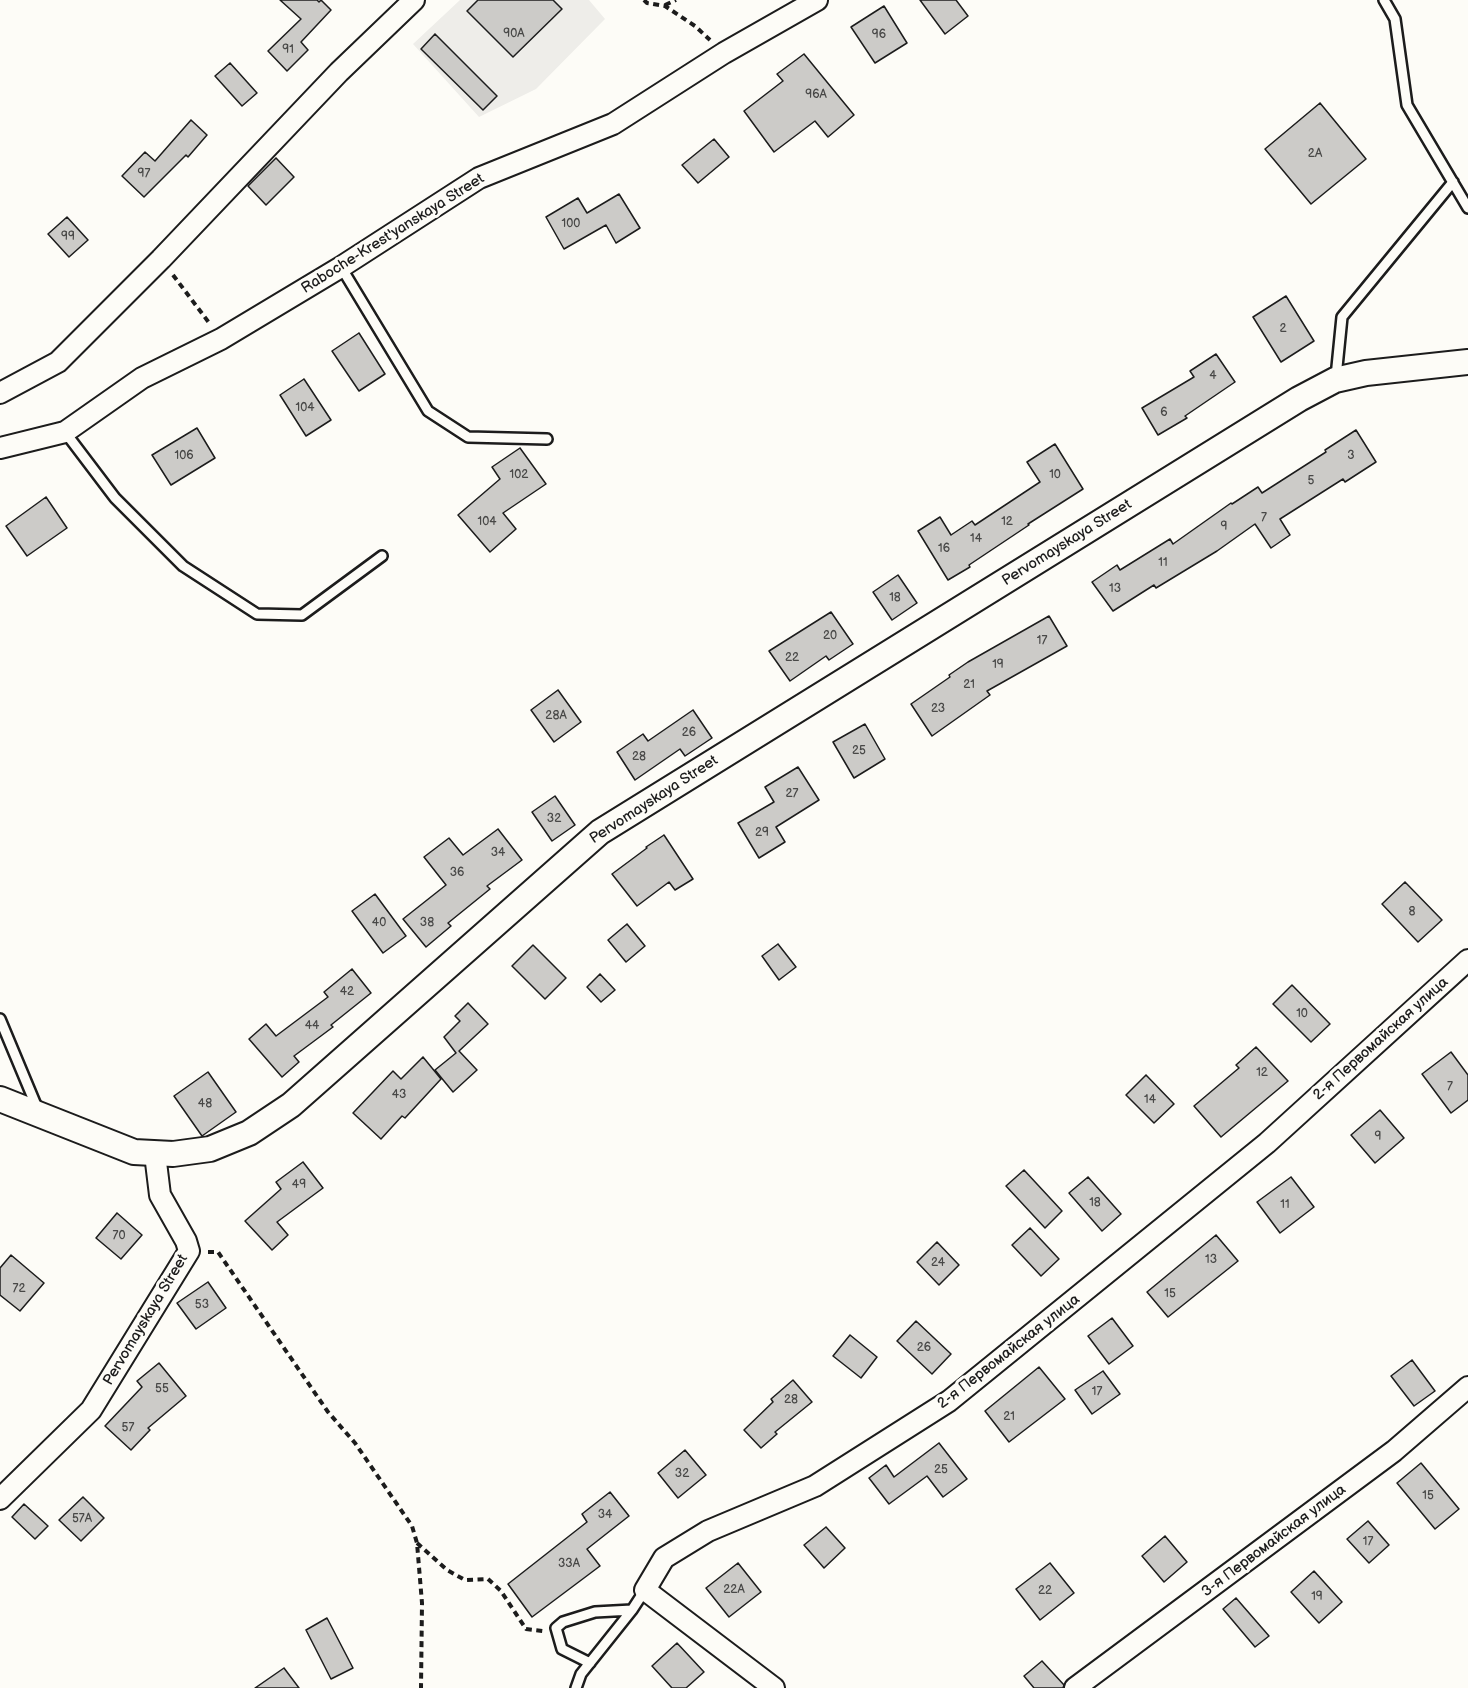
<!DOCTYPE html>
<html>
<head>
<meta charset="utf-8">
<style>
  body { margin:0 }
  canvas { display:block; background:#fdfcf7 }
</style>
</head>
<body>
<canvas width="1468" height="1688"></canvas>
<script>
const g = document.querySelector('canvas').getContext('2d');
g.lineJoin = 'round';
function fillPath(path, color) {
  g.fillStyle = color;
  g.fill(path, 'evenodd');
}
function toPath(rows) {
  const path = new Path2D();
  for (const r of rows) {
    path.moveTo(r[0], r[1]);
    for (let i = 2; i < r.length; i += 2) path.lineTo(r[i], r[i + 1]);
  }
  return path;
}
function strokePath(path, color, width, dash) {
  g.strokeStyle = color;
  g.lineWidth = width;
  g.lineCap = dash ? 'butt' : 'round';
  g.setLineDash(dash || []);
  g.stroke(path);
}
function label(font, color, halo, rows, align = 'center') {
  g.font = font + ' "Balsamiq Sans",sans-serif';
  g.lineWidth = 6;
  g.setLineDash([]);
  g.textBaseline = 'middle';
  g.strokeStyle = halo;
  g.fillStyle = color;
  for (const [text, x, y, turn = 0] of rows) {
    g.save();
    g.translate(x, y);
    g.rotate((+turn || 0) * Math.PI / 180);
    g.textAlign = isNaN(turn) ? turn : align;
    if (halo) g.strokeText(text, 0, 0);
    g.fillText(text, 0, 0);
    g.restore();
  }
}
const built = toPath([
  [460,0,589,0,605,19,536,89,479,117,413,44]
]);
const building = toPath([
  [280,0,317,0,319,2,321,0,331,10,301,42,308,50,287,71,268,51,301,19,280,0],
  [478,0,553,0,562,9,513,57,467,11,478,0],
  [920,0,956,0,968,16,945,34,920,0],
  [884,6,907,43,875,63,851,27,884,6],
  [435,34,497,96,483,110,421,49,435,34],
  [804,54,854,115,828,137,815,121,774,152,744,111,783,81,777,74,804,54],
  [230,63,257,93,242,106,215,76,230,63],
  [1320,103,1366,159,1311,204,1265,149,1320,103],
  [191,120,207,135,188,157,186,155,144,197,122,176,145,152,155,161,191,120],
  [714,139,729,157,698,183,682,165,714,139],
  [276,158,294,177,266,205,248,186,276,158],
  [619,194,640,228,616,243,606,225,564,249,546,217,578,198,587,213,619,194],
  [67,217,88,240,69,257,48,234,67,217],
  [1286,296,1314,341,1281,362,1253,317,1286,296],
  [359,333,385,374,359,391,332,351,359,333],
  [1216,354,1235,382,1185,416,1187,418,1158,435,1142,408,1194,377,1190,371,1216,354],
  [304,379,331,420,306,436,280,395,304,379],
  [197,428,215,458,171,485,152,455,197,428],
  [1356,430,1376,462,1345,482,1343,479,1280,519,1290,535,1271,548,1255,524,1217,551,1156,588,1154,585,1113,611,1092,582,1117,565,1120,570,1170,539,1173,544,1231,503,1232,504,1258,487,1262,493,1326,452,1325,450,1356,430],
  [1055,444,1083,489,1028,524,1029,525,969,565,970,567,948,580,918,531,940,517,951,535,972,521,975,525,1040,482,1027,462,1055,444],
  [520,448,546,484,503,513,516,529,490,552,458,515,500,479,492,467,520,448],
  [46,497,67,528,27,556,6,526,46,497],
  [898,575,917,603,892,620,873,592,898,575],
  [831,612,853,644,829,660,826,656,790,681,769,651,831,612],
  [1049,616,1067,646,987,691,990,695,932,736,911,704,950,677,949,675,968,662,1049,616],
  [558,690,581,722,554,742,531,710,558,690],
  [693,710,712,738,685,756,680,749,635,780,617,752,643,734,648,741,693,710],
  [865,724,885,759,854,778,833,742,865,724],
  [798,767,819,800,776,827,785,842,759,858,738,823,774,802,765,787,798,767],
  [555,796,575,825,552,841,532,812,555,796],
  [498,829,522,860,487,886,490,889,448,923,451,926,426,947,403,919,446,885,424,857,449,838,463,855,498,829],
  [664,835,693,879,675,890,669,882,637,906,612,874,647,848,646,847,664,835],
  [1405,882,1442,920,1418,942,1382,904,1405,882],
  [375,894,406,936,383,953,352,911,375,894],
  [627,924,645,946,626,962,608,940,627,924],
  [778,944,796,967,779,980,762,956,778,944],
  [533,945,566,978,545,999,512,966,533,945],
  [352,969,371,993,331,1025,333,1027,294,1056,299,1062,282,1077,249,1039,266,1024,276,1036,328,997,324,992,352,969],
  [600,974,615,990,601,1002,587,987,600,974],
  [1292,985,1330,1024,1311,1042,1273,1004,1292,985],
  [468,1003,488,1024,459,1051,477,1070,453,1092,435,1070,456,1053,444,1037,460,1021,455,1016,468,1003],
  [1256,1047,1288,1081,1221,1137,1194,1106,1239,1068,1236,1065,1256,1047],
  [1451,1052,1468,1075,1468,1100,1451,1113,1422,1074,1451,1052],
  [423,1057,441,1079,405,1118,402,1116,381,1139,353,1113,393,1071,401,1079,423,1057],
  [208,1072,236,1112,202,1136,174,1096,208,1072],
  [1146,1075,1174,1104,1154,1123,1126,1095,1146,1075],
  [1380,1110,1404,1138,1375,1163,1351,1135,1380,1110],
  [303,1162,323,1188,277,1222,288,1235,272,1250,245,1221,281,1189,276,1182,303,1162],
  [1024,1170,1062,1211,1045,1228,1006,1186,1024,1170],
  [1088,1177,1121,1214,1102,1231,1069,1193,1088,1177],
  [1291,1177,1314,1207,1280,1233,1257,1202,1291,1177],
  [117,1213,142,1235,121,1259,96,1238,117,1213],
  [1030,1228,1059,1259,1041,1276,1012,1245,1030,1228],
  [1216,1235,1238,1261,1168,1317,1147,1292,1216,1235],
  [937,1242,959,1265,939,1285,917,1262,937,1242],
  [11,1255,44,1283,20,1311,0,1295,0,1268,11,1255],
  [208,1282,226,1308,196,1329,177,1303,208,1282],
  [1112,1318,1133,1346,1109,1364,1088,1336,1112,1318],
  [916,1321,951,1354,932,1374,897,1341,916,1321],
  [850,1335,877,1357,861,1378,833,1356,850,1335],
  [1412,1360,1435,1391,1414,1406,1391,1376,1412,1360],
  [159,1363,186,1396,148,1428,150,1430,131,1450,105,1426,142,1387,137,1381,159,1363],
  [1039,1367,1065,1399,1009,1442,985,1411,1039,1367],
  [1103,1371,1120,1394,1092,1414,1075,1390,1103,1371],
  [793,1380,812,1402,775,1432,777,1434,761,1448,744,1430,773,1402,771,1399,793,1380],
  [939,1443,967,1479,943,1497,927,1476,889,1504,869,1478,886,1465,894,1477,939,1443],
  [685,1450,706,1475,678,1498,658,1473,685,1450],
  [1421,1463,1459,1509,1435,1529,1397,1483,1421,1463],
  [610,1492,629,1516,587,1549,600,1566,532,1617,508,1584,587,1522,582,1514,610,1492],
  [83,1497,104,1518,81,1541,59,1520,83,1497],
  [24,1504,48,1526,35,1539,12,1517,24,1504],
  [1368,1521,1389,1545,1369,1563,1347,1539,1368,1521],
  [826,1527,845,1548,824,1568,804,1545,826,1527],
  [1165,1536,1187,1562,1164,1582,1142,1556,1165,1536],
  [738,1563,761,1592,729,1617,706,1588,738,1563],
  [1050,1563,1074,1593,1040,1620,1016,1589,1050,1563],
  [1314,1571,1342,1602,1319,1623,1291,1592,1314,1571],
  [1236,1598,1269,1636,1255,1647,1223,1609,1236,1598],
  [327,1618,353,1668,331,1679,306,1630,327,1618],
  [677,1643,704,1672,686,1688,672,1688,652,1666,677,1643],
  [1042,1661,1064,1685,1063,1688,1034,1688,1024,1676,1042,1661],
  [284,1668,299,1688,255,1688,284,1668]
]);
const path = toPath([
  [644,0,647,3,665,6,695,26,710,40],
  [665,5,676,0],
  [173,275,210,324],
  [208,1252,218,1252,328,1412,355,1443,412,1526,417,1543,422,1603,421,1688],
  [417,1543,447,1570,465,1580,488,1579,501,1591,526,1629,543,1631]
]);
const service = toPath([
  [1384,0,1395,19,1407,105,1468,208],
  [341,267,428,411,468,437,547,439],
  [1336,377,1342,317,1453,182],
  [65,432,115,498,183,566,257,614,302,615,382,556],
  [0,1019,38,1110],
  [590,1663,562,1649,556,1628,563,1622,595,1612,632,1610],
  [576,1688,581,1674,632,1610,645,1590]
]);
const minor = toPath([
  [0,393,58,362,161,259,339,72,414,0],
  [0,448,65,432,142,378,221,339,341,267,479,178,613,124,724,53,817,0],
  [0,1499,91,1410,189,1251,186,1241,160,1195,155,1154],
  [774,1688,645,1590,664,1558,708,1531,815,1486,949,1401,1267,1143,1468,960],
  [1075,1688,1394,1451,1468,1387]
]);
const tertiary = toPath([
  [0,1099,134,1152,173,1154,210,1149,249,1133,291,1105,600,832,1299,399,1335,380,1366,373,1468,362]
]);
const numberNames = [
  ["90А",514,34],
  ["96",879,35],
  ["91",288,50],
  ["96А",816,95],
  ["2А",1315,154],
  ["97",144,174],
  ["100",571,224],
  ["99",68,237],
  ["2",1283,329],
  ["4",1213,376],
  ["104",305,408],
  ["6",1164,413],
  ["106",184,456],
  ["3",1351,456],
  ["102",519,475],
  ["10",1055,475],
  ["5",1311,481],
  ["7",1264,518],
  ["104",487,522],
  ["12",1007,522],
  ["9",1224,527],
  ["14",976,539],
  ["16",944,549],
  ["11",1163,563],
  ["13",1115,589],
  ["18",895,598],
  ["20",830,636],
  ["17",1042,641],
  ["22",792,658],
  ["19",998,665],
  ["21",969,685],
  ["23",938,709],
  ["28А",556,716],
  ["26",689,733],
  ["25",859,751],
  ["28",639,757],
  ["27",792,794],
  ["32",554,819],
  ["29",762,833],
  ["34",498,853],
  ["36",457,873],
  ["8",1412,912],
  ["40",379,923],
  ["38",427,923],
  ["42",347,992],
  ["10",1302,1014],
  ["44",312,1026],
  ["12",1262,1073],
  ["7",1450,1087],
  ["43",399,1095],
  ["14",1150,1100],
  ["48",205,1104],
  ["9",1378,1137],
  ["49",299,1185],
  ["18",1095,1203],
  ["11",1285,1205],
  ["70",119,1236],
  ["13",1211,1260],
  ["24",938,1263],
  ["72",19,1289],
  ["15",1170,1294],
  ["53",202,1305],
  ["26",924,1348],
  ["55",162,1389],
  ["17",1097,1392],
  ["28",791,1400],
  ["21",1009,1417],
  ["57",128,1428],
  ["25",941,1470],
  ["32",682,1474],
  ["15",1428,1496],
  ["34",605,1515],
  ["57А",82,1519],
  ["17",1368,1542],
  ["33А",569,1564],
  ["22А",734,1590],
  ["22",1045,1591],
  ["19",1317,1597]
];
const streetNames = [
  ["Raboche-Krest'yanskaya Street",393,234,-32],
  ["Pervomayskaya Street",1067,543,-32],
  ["Pervomayskaya Street",654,800,-33],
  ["2-я Первомайская улица",1381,1039,-42],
  ["Pervomayskaya Street",146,1320,-59],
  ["2-я Первомайская улица",1009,1352,-38],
  ["3-я Первомайская улица",1274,1541,-37]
];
fillPath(built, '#eeede9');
fillPath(building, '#cccbc8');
strokePath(building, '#1c1c1c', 1.5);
strokePath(service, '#1c1c1c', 14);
strokePath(minor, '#1c1c1c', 24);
strokePath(tertiary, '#1c1c1c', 28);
strokePath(path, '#1c1c1c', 4, [6, 4.5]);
strokePath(service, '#fdfcf7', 9);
strokePath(minor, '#fdfcf7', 20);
strokePath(tertiary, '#fdfcf7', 24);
label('12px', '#484847', null, numberNames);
label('15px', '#1c1c1c', '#fdfcf7', streetNames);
</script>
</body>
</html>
